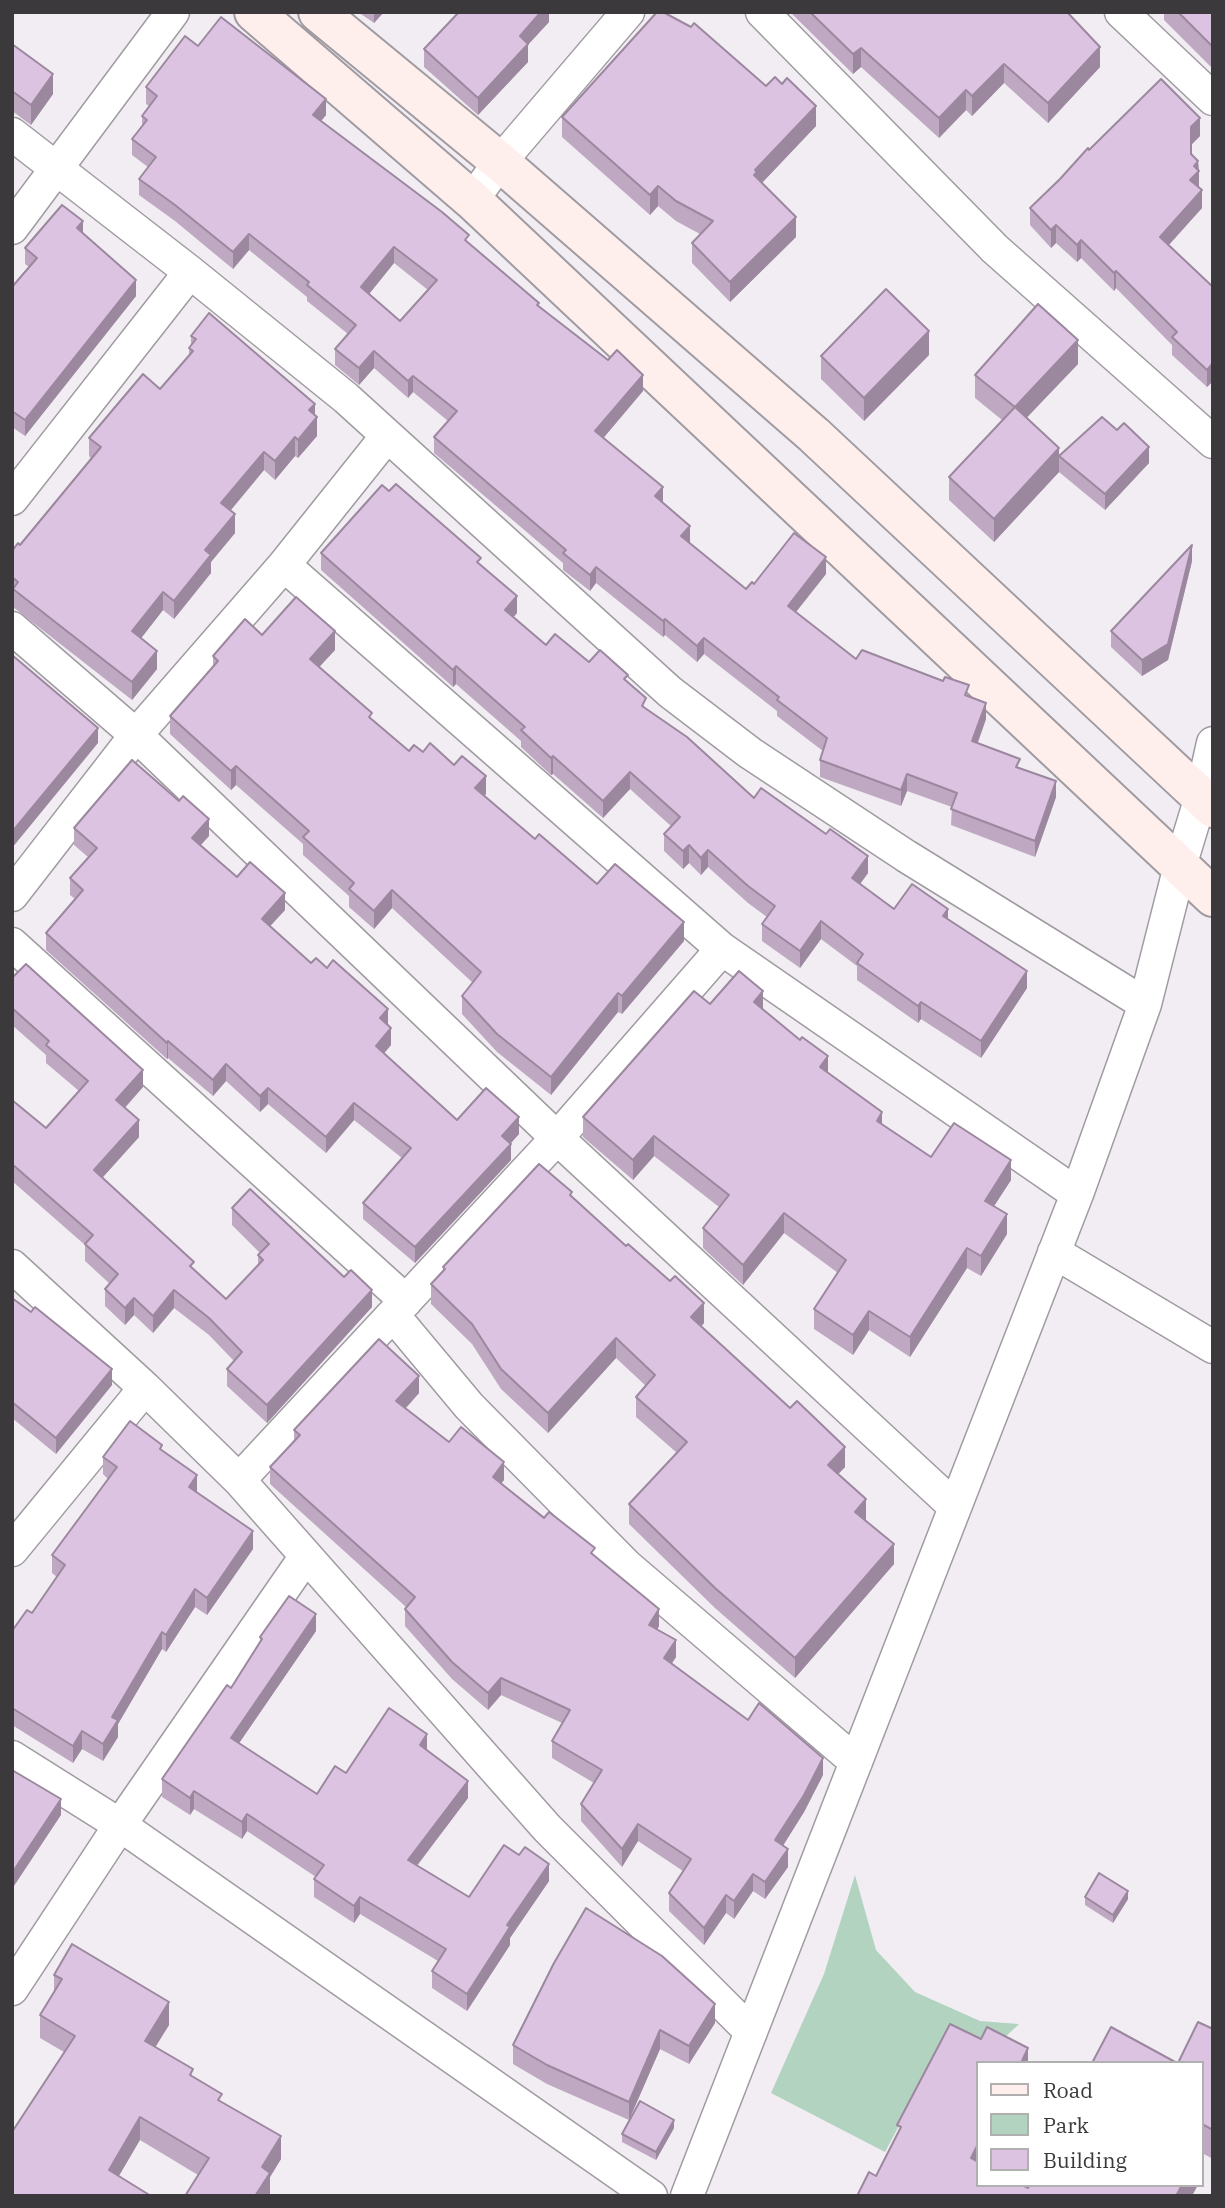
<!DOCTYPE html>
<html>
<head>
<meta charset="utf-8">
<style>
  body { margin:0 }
  #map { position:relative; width:1225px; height:2208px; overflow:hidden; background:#f2edf3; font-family:"IBM Plex Serif",serif }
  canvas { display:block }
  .frame { position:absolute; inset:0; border:14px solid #3b393b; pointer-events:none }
  .legend { position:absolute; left:976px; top:2061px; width:228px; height:126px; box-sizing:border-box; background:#fff; border:2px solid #b1b0b1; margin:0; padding:9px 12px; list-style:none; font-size:21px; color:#3b393b }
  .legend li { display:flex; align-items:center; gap:14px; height:35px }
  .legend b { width:35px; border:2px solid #b1b0b1 }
</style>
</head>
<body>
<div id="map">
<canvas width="1225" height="2208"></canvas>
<div class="frame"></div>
<ul class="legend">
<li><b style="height:9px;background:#feeeec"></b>Road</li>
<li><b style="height:19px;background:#b3d3c1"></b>Park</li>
<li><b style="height:19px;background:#ddc3e2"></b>Building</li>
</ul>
</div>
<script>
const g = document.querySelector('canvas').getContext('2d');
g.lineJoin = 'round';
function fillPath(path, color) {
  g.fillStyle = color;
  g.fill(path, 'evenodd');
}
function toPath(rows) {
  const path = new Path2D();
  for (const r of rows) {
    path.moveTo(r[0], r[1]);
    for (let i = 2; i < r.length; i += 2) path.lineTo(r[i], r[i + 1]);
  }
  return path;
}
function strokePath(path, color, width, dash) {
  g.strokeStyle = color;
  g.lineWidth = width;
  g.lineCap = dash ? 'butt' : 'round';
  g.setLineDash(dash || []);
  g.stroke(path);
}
const green = toPath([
  [855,1875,876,1950,915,1992,980,2021,1019,2024,978,2063,941,2047,885,2152,771,2093,824,1974]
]);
const street = toPath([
  [762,12,995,249,1213,442],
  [1121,12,1213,99],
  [12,134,190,272,346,398,670,692,750,753,906,856,1145,1004],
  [472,200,500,162,628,12],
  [12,228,173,12],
  [12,499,190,272],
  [284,565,722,949,1077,1194],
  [12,628,136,735,557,1138,955,1507],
  [12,895,136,735,284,565,387,436],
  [12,944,406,1301],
  [1054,1252,1213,1347],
  [12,1266,145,1388,239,1480,547,1828,751,2032],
  [393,1315,469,1406,627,1566,856,1762],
  [239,1480,557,1138,722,949],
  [12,1550,145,1388],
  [12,1757,120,1825,651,2196],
  [12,1989,120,1825,306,1556],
  [687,2196,1077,1194,1145,1004,1180,866,1201,797,1213,743]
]);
const secondary = toPath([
  [254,12,472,200,1213,897],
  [318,12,500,162,814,435,1213,808]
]);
const wall = toPath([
  [358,12,384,12,374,23],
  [549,12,549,22,528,44,528,62,478,115,424,67,424,49],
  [790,12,1067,12,1100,67,1048,123,1004,83,972,116,966,110,939,138,861,67,853,74],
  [1164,12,1213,12,1213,69,1164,20],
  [12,44,53,94,31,125,12,111],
  [198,46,326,115,321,121,469,244,539,306,643,391,603,438,663,502,690,542,689,543,746,589,754,584,826,574,796,612,856,659,969,696,986,719,978,743,1020,768,1056,797,1035,857,951,825,952,807,907,791,901,806,820,777,820,760,823,751,777,716,777,711,704,654,697,662,665,635,663,637,596,583,590,591,563,570,563,563,434,453,434,437,448,421,413,392,408,398,374,368,359,385,335,365,335,349,348,334,307,301,307,297,249,250,233,269,175,221,139,195,139,179,148,167,132,155,132,139,142,127,142,116,149,106,146,104,146,87],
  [394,263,428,290,400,321,369,294],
  [766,86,816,126,762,183,796,237,730,302,692,263,692,243,700,234,676,221,658,206,650,215,562,137,562,117],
  [1200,136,1191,145,1191,154,1198,161,1199,188,1202,208,1168,245,1213,287,1213,381,1207,387,1172,355,1172,345,1116,288,1114,291,1081,258,1077,262,1056,243,1051,248,1030,225,1030,208,1060,179,1089,150],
  [83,233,136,296,25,436,12,427,12,287,29,267,25,264,25,248],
  [191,336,315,415,317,436,298,458,295,456,275,480,264,470,230,511,235,533,211,562,211,573,174,619,163,610,141,638,157,669,132,700,13,607,12,551,20,545,91,458,89,456,89,438,160,389,189,356,189,348,191,345],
  [929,355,864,421,821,379,821,356],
  [1078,364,1026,418,1059,456,1149,463,1105,510,1059,472,994,542,949,500,949,477,1002,420,975,398,975,375],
  [321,553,481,565,517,613,513,617,546,645,589,662,628,681,646,709,754,798,868,873,860,884,894,909,948,919,1027,988,981,1058,921,1019,918,1023,857,980,857,966,821,939,800,968,762,941,762,924,767,917,748,903,708,867,701,875,689,863,683,869,664,851,664,834,672,827,630,789,603,818,553,774,551,775,521,747,521,741,456,684,453,687,321,570],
  [1192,561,1168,660,1142,676,1111,647,1111,631],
  [262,635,335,650,319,667,372,719,409,751,423,752,486,794,484,796,535,839,597,884,684,941,622,1014,618,1012,551,1095,497,1052,462,1014,462,996,473,983,392,908,374,929,349,907,349,896,303,855,303,844,236,785,231,790,170,734,170,716,213,667,213,656],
  [74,828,209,836,200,845,237,877,285,910,270,926,311,963,388,1025,391,1045,384,1053,457,1120,519,1134,511,1143,511,1160,415,1263,363,1219,363,1203,402,1158,354,1120,326,1153,268,1104,260,1112,226,1081,213,1096,168,1058,167,1059,46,950,46,933,75,899,70,895,70,878,88,857,74,845],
  [12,978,143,1087,125,1108,139,1137,102,1178,194,1269,226,1299,258,1266,258,1255,260,1253,232,1225,232,1208,372,1307,267,1423,227,1386,227,1369,234,1361,209,1335,174,1308,153,1333,134,1315,125,1325,105,1306,105,1289,110,1284,85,1261,85,1245,12,1181,12,1100,46,1128,79,1091,46,1063,46,1055,12,1025],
  [710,1004,763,1010,882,1125,931,1157,1011,1180,994,1206,1007,1234,981,1276,967,1268,910,1357,869,1330,853,1355,814,1329,814,1309,838,1273,784,1233,743,1285,703,1248,703,1228,719,1207,654,1156,633,1180,583,1137,583,1117],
  [572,1197,704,1323,701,1327,845,1467,838,1474,866,1519,865,1520,894,1564,795,1678,715,1608,629,1524,629,1504,677,1453,636,1417,636,1397,646,1386,616,1358,548,1433,501,1389,472,1344,431,1304,431,1284,443,1271,443,1267],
  [12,1298,112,1385,56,1454,12,1418],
  [419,1393,405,1409,449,1442,504,1480,501,1483,595,1556,659,1626,657,1630,676,1657,671,1664,823,1775,804,1812,783,1846,788,1867,765,1899,753,1891,734,1919,726,1913,704,1945,669,1911,669,1893,683,1871,638,1841,622,1867,581,1821,581,1804,594,1783,552,1758,552,1741,562,1723,501,1695,488,1710,452,1679,405,1626,405,1609,406,1607,270,1484,270,1467,294,1440,294,1430],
  [162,1451,197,1492,253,1549,207,1615,195,1607,166,1652,162,1649,118,1724,118,1737,103,1761,82,1749,73,1763,12,1725,12,1631,32,1613,57,1577,52,1573,52,1555,108,1479,103,1474,103,1457],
  [316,1631,239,1743,317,1794,346,1773,427,1750,468,1798,417,1866,469,1897,549,1881,510,1938,510,1945,467,2011,432,1988,432,1971,438,1961,360,1914,354,1923,314,1897,314,1879,316,1877,247,1831,242,1839,194,1809,190,1815,162,1797,162,1779,231,1688,260,1641,260,1637],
  [1085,1897,1128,1899,1113,1923,1085,1905],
  [54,1975,169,2025,155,2047,193,2077,222,2102,281,2159,270,2177,198,2175,140,2140,12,2196,64,2052,40,2038,40,2015,54,1992],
  [715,2023,689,2064,660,2049,629,2120,547,2084,513,2064,513,2045],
  [1213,2029,1213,2159,1202,2153,1202,2063],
  [674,2128,656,2160,622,2142,622,2134]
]);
const shadedWall = toPath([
  [374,12,384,12,374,23],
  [541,12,549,12,549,22,527,46,528,44,528,62,478,115,478,98,520,36],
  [1100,47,1100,67,1048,123,1048,103],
  [861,48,861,67,853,74,853,54],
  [1004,64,1004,83,972,116,972,96],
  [53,74,53,94,31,125,31,105],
  [966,90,966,110,939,138,939,118],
  [326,99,326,115,313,131,313,115],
  [816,106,816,126,757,188,754,195,755,170],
  [1200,118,1200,136,1191,145,1191,127],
  [1198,161,1199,171,1199,188,1190,180,1194,166],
  [658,186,658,206,650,215,650,195],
  [1202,190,1202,208,1160,255,1160,237],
  [796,217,796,237,730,302,730,282],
  [83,221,83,237,77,228],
  [1056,225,1056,243,1051,248,1051,230],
  [249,234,249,250,233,269,233,252],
  [1081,240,1081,258,1077,262,1077,245],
  [394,247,394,263,361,304,361,287],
  [1116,271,1116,288,1114,291,1114,273],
  [136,280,136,296,25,436,25,420],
  [929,331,929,355,864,421,864,398],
  [1078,340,1078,364,1015,430,1015,407],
  [374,351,374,368,359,385,359,368],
  [1213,363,1213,381,1207,387,1207,370],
  [643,375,643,391,595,448,595,431],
  [413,376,413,392,408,398,408,381],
  [315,404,315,420,317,417,317,436,298,458,298,440,309,410],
  [295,437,295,456,275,480,275,461],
  [1149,447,1149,463,1105,510,1105,494],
  [1059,448,1059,472,994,542,994,519],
  [264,452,264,470,221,522,221,503],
  [663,487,663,503,655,496],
  [235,514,235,533,211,562,211,573,174,619,174,601,205,550],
  [690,526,690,542,681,553,681,536],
  [1192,545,1192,561,1168,660,1142,676,1142,660],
  [826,557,826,574,788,622,788,606],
  [596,567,596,583,590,591,590,575],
  [163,592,163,610,132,650,132,631],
  [517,596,517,613,505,627,505,610],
  [665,619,665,635,663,637,663,621],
  [335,631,335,650,310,677,310,659],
  [704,638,704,654,697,662,697,646],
  [157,651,157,669,132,700,132,682],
  [456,666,456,684,453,687,453,670],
  [986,703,986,719,972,757,972,741],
  [98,728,98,743,12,848,12,832],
  [553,756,553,774,551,775,551,758],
  [236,766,236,785,231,790,231,771],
  [630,772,630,789,603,818,603,801],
  [907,774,907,791,901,806,901,790],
  [486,776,486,794,475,807,475,788],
  [1056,781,1056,797,1035,857,1035,841],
  [209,819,209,836,192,855,192,838],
  [689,845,689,863,683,869,683,851],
  [708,850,708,867,701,875,701,858],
  [868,856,868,873,852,895,852,878],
  [392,890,392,908,374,929,374,911],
  [285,893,285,910,262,935,262,919],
  [948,909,948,926,943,916],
  [821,921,821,939,800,968,800,951],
  [684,922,684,941,622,1014,622,996],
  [1027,971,1027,988,981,1058,981,1041],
  [763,991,763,1011,754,1002],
  [618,993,618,1012,551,1095,551,1077],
  [921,1002,921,1019,918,1023,918,1006],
  [388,1009,388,1025,380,1018],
  [391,1028,391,1045,376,1063,376,1046],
  [168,1041,168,1058,167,1059,167,1043],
  [828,1056,828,1076,820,1067],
  [226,1064,226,1081,213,1096,213,1080],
  [143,1070,143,1087,116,1117,116,1100],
  [268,1088,268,1104,260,1112,260,1096],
  [354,1103,354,1120,326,1153,326,1137],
  [882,1112,882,1132,877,1121],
  [519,1117,519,1134,502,1153,502,1136],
  [139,1120,139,1137,94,1187,94,1170],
  [654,1136,654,1156,633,1180,633,1160],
  [511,1144,511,1160,415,1263,415,1247],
  [1011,1160,1011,1180,985,1220,985,1201],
  [784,1213,784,1233,743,1285,743,1265],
  [1007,1214,1007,1234,981,1276,981,1256],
  [967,1248,967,1268,910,1357,910,1337],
  [174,1290,174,1308,153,1333,153,1316],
  [372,1290,372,1307,267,1423,267,1405],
  [134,1298,134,1315,125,1325,125,1308],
  [704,1303,704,1323,691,1337,691,1317],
  [869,1311,869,1330,853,1355,853,1335],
  [616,1338,616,1358,548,1433,548,1413],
  [112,1369,112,1385,56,1454,56,1438],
  [419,1376,419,1393,396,1419,396,1401],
  [845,1447,845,1467,828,1485,828,1465],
  [504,1462,504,1480,493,1494,493,1477],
  [197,1475,197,1492,189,1487],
  [866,1499,866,1519,855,1532,855,1512],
  [253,1531,253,1549,207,1615,207,1598],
  [894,1544,894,1564,795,1678,795,1658],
  [195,1589,195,1607,166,1652,166,1635],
  [659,1609,659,1626,649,1643,649,1625],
  [316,1614,316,1631,231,1755,231,1738],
  [162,1632,162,1649,118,1724,118,1737,103,1761,103,1744,112,1717],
  [676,1640,676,1657,664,1676,664,1658],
  [501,1678,501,1695,488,1710,488,1693],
  [82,1731,82,1749,73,1763,73,1746],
  [427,1734,427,1751,420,1745],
  [823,1758,823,1775,804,1812,775,1858,775,1840],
  [468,1781,468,1798,408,1877,408,1860],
  [194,1791,194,1809,190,1815,190,1798],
  [61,1799,61,1815,12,1889,12,1873],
  [247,1814,247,1831,242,1839,242,1822],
  [638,1824,638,1841,622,1867,622,1849],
  [788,1849,788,1867,765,1899,765,1882],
  [549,1864,549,1881,510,1938,510,1945,467,2011,467,1994,507,1925],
  [753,1874,753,1891,734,1919,734,1901],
  [1128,1891,1128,1899,1113,1923,1113,1915],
  [726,1895,726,1913,704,1945,704,1928],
  [360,1897,360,1914,354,1923,354,1906],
  [169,2002,169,2025,145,2064,145,2041],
  [715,2004,715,2023,689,2064,689,2046],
  [660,2030,660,2049,629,2120,629,2102],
  [1028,2048,1028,2063,1021,2063],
  [140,2117,140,2140,109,2193,109,2170],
  [674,2120,674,2128,656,2160,656,2152],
  [281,2136,281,2159,270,2177,270,2196,255,2196,262,2167],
  [978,2144,978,2173,971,2158],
  [1182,2185,1198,2185,1192,2196,1176,2196]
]);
const building = toPath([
  [459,12,541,12,520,36,528,44,478,98,424,49,459,12],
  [657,12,663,12,691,27,694,23,766,86,775,77,782,84,787,78,816,106,755,170,757,172,754,175,796,217,730,282,692,243,713,221,676,201,658,186,650,195,562,117,657,12],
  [810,12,1067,12,1100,47,1048,103,1004,64,972,96,966,90,939,118,861,48,853,54,810,12],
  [1178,12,1213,12,1213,47,1178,12],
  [221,17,326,99,313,115,442,212,469,235,465,240,539,303,537,305,608,360,617,350,643,375,595,431,663,487,655,496,690,526,681,536,746,589,752,582,754,584,794,533,826,557,788,606,856,659,862,650,943,681,945,677,969,685,965,695,986,703,972,741,1020,759,1016,767,1056,781,1035,841,951,809,957,793,907,774,901,790,820,760,827,738,777,700,779,697,704,638,697,646,665,619,663,621,596,567,590,575,563,553,566,550,434,437,457,411,413,376,408,381,374,351,359,368,335,349,356,325,307,285,309,282,249,234,233,252,175,205,139,179,156,157,132,139,147,120,142,116,157,96,146,87,185,36,198,46,221,17],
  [394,247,437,280,400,321,361,287,394,247],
  [12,44,53,74,31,105,12,91,12,44],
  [1161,79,1200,118,1191,127,1191,154,1198,161,1194,166,1199,171,1190,180,1202,190,1160,237,1213,287,1213,363,1207,370,1172,337,1177,332,1116,271,1114,273,1081,240,1077,245,1056,225,1051,230,1030,208,1060,179,1088,148,1089,150,1161,79],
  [62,205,83,221,77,228,136,280,25,420,12,411,12,287,37,258,25,248,62,205],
  [886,289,929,331,864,398,821,356,886,289],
  [1038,304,1078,340,1015,407,975,375,1038,304],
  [209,313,315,404,309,410,317,417,298,440,295,437,275,461,264,452,221,503,235,514,205,550,211,555,174,601,163,592,132,631,157,651,132,682,13,589,18,582,12,577,12,551,18,543,20,545,101,447,89,438,143,374,160,389,193,351,189,348,196,339,191,336,209,313],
  [1015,407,1059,448,994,519,949,477,1015,407],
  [1102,417,1117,430,1124,423,1149,447,1105,494,1059,456,1102,417],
  [396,484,481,558,477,562,517,596,505,610,546,645,555,634,589,662,600,650,628,675,624,679,646,698,642,706,687,737,754,798,761,788,826,834,830,829,868,856,852,878,894,909,912,884,948,909,943,916,1027,971,981,1041,921,1002,918,1006,857,963,863,954,821,921,800,951,762,924,775,906,748,886,708,850,701,858,689,845,683,851,664,834,680,817,630,772,603,801,553,756,551,758,521,730,525,727,456,666,453,670,321,553,382,485,389,491,396,484],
  [1192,545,1168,644,1142,660,1111,631,1192,545],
  [296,597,335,631,310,659,372,713,369,717,409,751,414,745,423,752,430,743,454,765,462,756,486,776,475,788,535,839,539,834,597,884,615,864,684,922,622,996,618,993,551,1077,497,1034,462,996,481,972,392,890,374,911,349,889,354,883,303,837,309,831,236,766,231,771,170,716,218,661,213,656,245,619,262,635,296,597],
  [12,655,98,728,12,832,12,655],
  [132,760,179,801,183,796,209,819,192,838,237,877,250,862,285,893,262,919,311,963,316,958,327,968,333,960,388,1009,380,1018,391,1028,376,1046,457,1120,486,1088,519,1117,502,1136,511,1144,415,1247,363,1203,411,1148,354,1103,326,1137,268,1088,260,1096,226,1064,213,1080,168,1041,167,1043,46,933,83,890,70,878,97,848,74,828,132,760],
  [26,964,143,1070,116,1100,139,1120,94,1170,194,1262,190,1266,226,1299,263,1260,258,1255,269,1244,232,1208,250,1189,344,1277,351,1270,372,1290,267,1405,227,1369,242,1352,209,1318,174,1290,153,1316,134,1298,125,1308,105,1289,118,1274,85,1244,93,1235,12,1164,12,1100,46,1128,88,1081,46,1045,49,1041,12,1008,12,978,26,964],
  [739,971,763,991,754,1002,800,1040,802,1037,828,1056,820,1067,882,1112,877,1121,931,1157,954,1123,1011,1160,985,1201,1007,1214,981,1256,967,1248,910,1337,869,1311,853,1335,814,1309,846,1260,784,1213,743,1265,703,1228,729,1195,654,1136,633,1160,583,1117,694,991,710,1004,739,971],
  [539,1164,572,1192,570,1195,626,1246,628,1244,670,1281,675,1276,704,1303,691,1317,790,1408,797,1401,845,1447,828,1465,866,1499,855,1512,894,1544,795,1658,715,1588,629,1504,687,1442,636,1397,655,1375,616,1338,548,1413,501,1369,472,1324,431,1284,445,1269,443,1267,539,1164],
  [12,1298,31,1312,35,1307,112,1369,56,1438,12,1402,12,1298],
  [379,1339,419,1376,396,1401,449,1442,461,1427,504,1462,493,1477,544,1518,549,1512,595,1548,591,1553,659,1609,649,1625,676,1640,664,1658,748,1720,759,1703,823,1758,804,1795,775,1840,788,1849,765,1882,753,1874,734,1901,726,1895,704,1928,669,1893,691,1859,638,1824,622,1849,581,1804,602,1770,552,1741,570,1710,501,1678,488,1693,452,1662,405,1609,415,1597,270,1467,300,1435,294,1430,379,1339],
  [130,1421,162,1445,160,1449,197,1475,189,1487,253,1531,207,1598,195,1589,166,1635,162,1632,112,1717,118,1720,103,1744,82,1731,73,1746,12,1708,12,1631,27,1610,32,1613,65,1565,52,1555,117,1467,103,1457,130,1421],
  [289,1596,316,1614,231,1738,317,1794,335,1766,346,1773,389,1708,427,1734,420,1745,468,1781,408,1860,469,1897,504,1845,519,1855,525,1847,549,1864,507,1925,510,1927,467,1994,432,1971,446,1949,360,1897,354,1906,314,1879,324,1865,247,1814,242,1822,194,1791,190,1798,162,1779,227,1685,231,1688,262,1639,260,1637,289,1596],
  [12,1770,61,1799,12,1873,12,1770],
  [1099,1873,1128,1891,1113,1915,1085,1897,1099,1873],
  [586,1908,662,1956,715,2004,689,2046,660,2030,629,2102,547,2065,513,2045,554,1963,586,1908],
  [72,1944,169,2002,145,2041,193,2069,190,2075,222,2094,218,2100,281,2136,262,2167,270,2173,255,2196,185,2196,209,2158,140,2117,109,2170,151,2196,12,2196,12,2132,75,2036,40,2015,62,1979,54,1975,72,1944],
  [1198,2022,1213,2029,1213,2130,1202,2124,1202,2063,1178,2063,1198,2022],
  [950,2024,981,2039,987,2027,1028,2048,1021,2063,978,2063,978,2144,971,2158,978,2162,978,2185,1022,2185,1028,2188,1030,2185,1182,2185,1176,2196,857,2196,869,2172,876,2176,901,2127,897,2125,950,2024],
  [1111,2027,1177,2063,1092,2063,1111,2027],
  [640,2101,674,2120,656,2152,622,2134,640,2101]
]);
fillPath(green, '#b3d3c1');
strokePath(street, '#9f9ba1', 35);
strokePath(secondary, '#9f9ba1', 42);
strokePath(street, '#fff', 32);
strokePath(secondary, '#feeeec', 38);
fillPath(wall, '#bea8c2');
fillPath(shadedWall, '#9b889e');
fillPath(building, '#ddc3e2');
strokePath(building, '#9b889e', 2);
</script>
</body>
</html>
